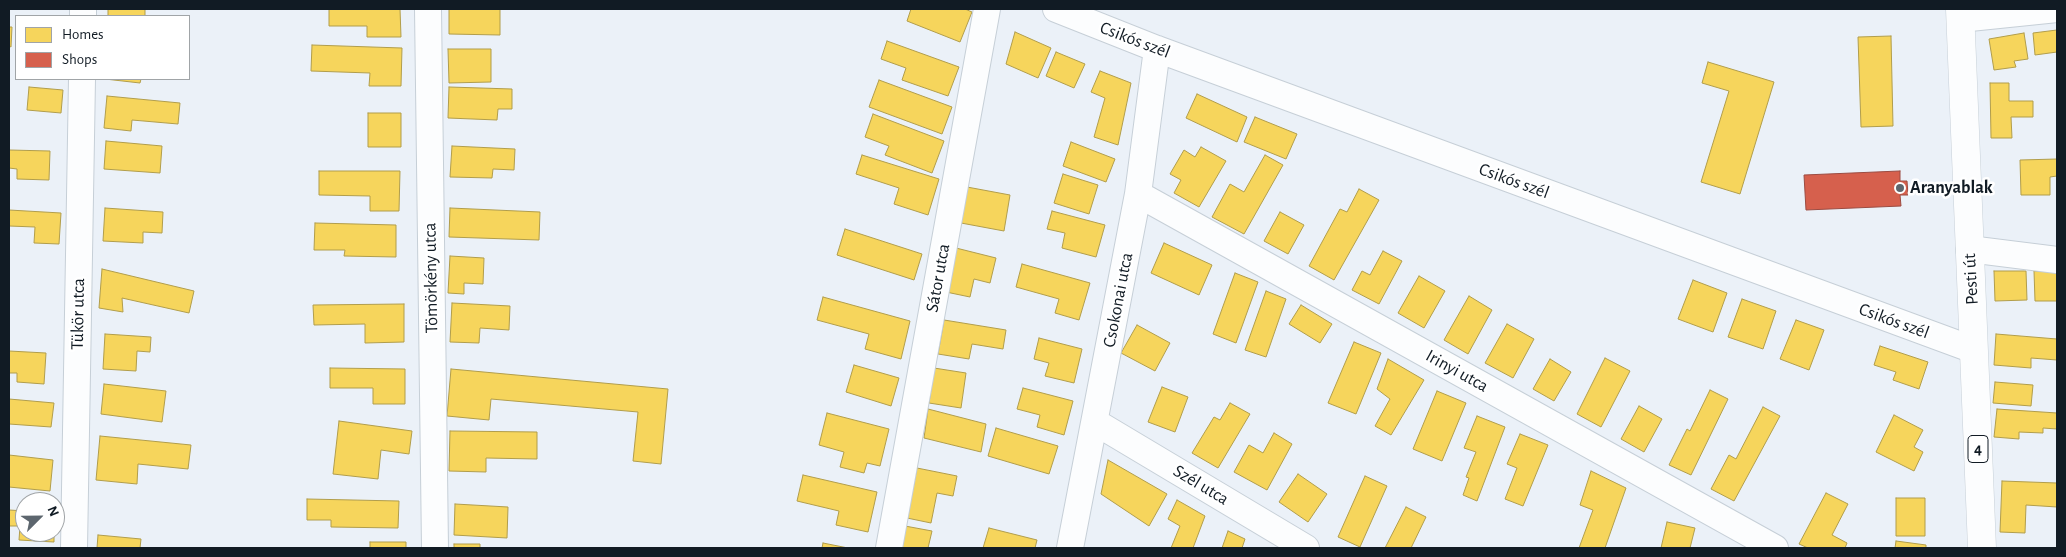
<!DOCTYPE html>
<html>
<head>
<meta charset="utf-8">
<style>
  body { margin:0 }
  #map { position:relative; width:2066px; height:557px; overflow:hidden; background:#ebf1f8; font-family:"Alegreya Sans",sans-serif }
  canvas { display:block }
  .frame { position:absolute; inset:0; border:10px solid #111b24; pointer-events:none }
  .legend { position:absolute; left:15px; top:15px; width:175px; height:65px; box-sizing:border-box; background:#fff; border:1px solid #a0a4a7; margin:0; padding:6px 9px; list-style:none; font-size:15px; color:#111b24 }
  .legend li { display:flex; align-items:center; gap:10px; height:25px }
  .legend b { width:25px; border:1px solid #a0a4a7 }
  .north { position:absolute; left:15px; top:492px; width:50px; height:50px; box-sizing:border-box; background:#fff; border:1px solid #a0a4a7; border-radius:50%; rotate:67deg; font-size:14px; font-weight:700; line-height:20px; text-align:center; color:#111b24 }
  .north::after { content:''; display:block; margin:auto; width:18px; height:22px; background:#5d666e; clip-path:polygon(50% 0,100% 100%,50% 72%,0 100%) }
</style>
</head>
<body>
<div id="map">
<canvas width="2066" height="557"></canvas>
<div class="frame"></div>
<ul class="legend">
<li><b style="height:14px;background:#f6d55c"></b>Homes</li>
<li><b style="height:14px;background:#d6604d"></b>Shops</li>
</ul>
<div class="north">N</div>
</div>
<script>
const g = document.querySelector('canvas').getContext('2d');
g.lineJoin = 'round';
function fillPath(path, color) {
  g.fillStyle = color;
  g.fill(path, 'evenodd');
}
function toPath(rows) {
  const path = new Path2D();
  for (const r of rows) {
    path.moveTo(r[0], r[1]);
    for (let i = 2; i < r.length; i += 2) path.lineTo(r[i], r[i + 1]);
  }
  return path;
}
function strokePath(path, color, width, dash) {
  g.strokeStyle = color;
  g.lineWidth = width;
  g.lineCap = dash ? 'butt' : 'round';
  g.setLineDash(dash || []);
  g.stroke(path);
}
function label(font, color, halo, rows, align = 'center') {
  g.font = font + ' "Alegreya Sans",sans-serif';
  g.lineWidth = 5;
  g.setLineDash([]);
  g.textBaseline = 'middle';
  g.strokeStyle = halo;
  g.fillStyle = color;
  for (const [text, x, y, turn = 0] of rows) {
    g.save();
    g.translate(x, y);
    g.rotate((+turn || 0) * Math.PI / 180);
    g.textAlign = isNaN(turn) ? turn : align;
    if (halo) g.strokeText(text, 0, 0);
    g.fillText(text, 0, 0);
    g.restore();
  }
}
const homes = toPath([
  [108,9,145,9,145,16,108,16,108,9],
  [329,9,400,9,401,37,367,37,367,26,329,26,329,9],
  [449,9,500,9,500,35,449,34,449,9],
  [911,9,965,9,972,12,960,42,907,21,911,9],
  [9,27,12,27,11,47,9,46,9,27],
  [2057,30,2057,52,2035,55,2033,33,2057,30],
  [1015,32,1051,48,1038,78,1006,64,1015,32],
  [2024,33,2028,59,2014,61,2016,67,1994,70,1989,39,2024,33],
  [1891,36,1893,126,1861,127,1858,37,1891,36],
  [887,41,959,67,948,96,902,80,906,68,881,59,887,41],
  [312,45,402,48,401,86,369,86,370,73,311,71,312,45],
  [448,49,491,49,491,82,449,83,448,49],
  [1056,52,1085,64,1074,88,1046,76,1056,52],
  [1708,62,1774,82,1740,194,1701,182,1729,91,1702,83,1708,62],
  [1100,71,1131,83,1118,145,1094,137,1105,98,1091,92,1100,71],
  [105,79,141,79,140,83,105,79],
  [879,80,952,107,942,134,869,107,879,80],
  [1990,83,2009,83,2009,101,2033,101,2033,117,2011,117,2012,138,1991,138,1990,83],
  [29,87,63,90,61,113,27,110,29,87],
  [449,87,512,89,512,109,498,109,497,120,448,118,449,87],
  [1197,94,1247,117,1237,142,1186,118,1197,94],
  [107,96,180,103,178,124,132,120,131,131,104,128,107,96],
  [368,113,401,113,401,147,368,147,368,113],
  [873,114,944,141,932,173,885,155,889,146,865,137,873,114],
  [1255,117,1297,134,1286,159,1244,142,1255,117],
  [106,141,162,146,160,173,104,169,106,141],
  [1071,142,1115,159,1106,182,1063,166,1071,142],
  [452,146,515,149,514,170,493,169,492,178,450,177,452,146],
  [1201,147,1226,161,1199,207,1174,193,1181,180,1170,174,1184,150,1195,157,1201,147],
  [9,150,50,151,49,180,17,179,17,169,9,168,9,150],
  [862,155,939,179,928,215,894,204,899,188,856,174,862,155],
  [1265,155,1283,165,1244,234,1212,217,1230,184,1244,192,1265,155],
  [2057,159,2057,176,2050,177,2050,195,2021,195,2020,160,2057,159],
  [319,171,400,171,399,211,370,211,370,196,319,195,319,171],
  [1063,174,1098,185,1089,214,1054,203,1063,174],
  [967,187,1010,195,1004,231,961,223,967,187],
  [1359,189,1379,200,1334,280,1309,266,1340,209,1347,212,1359,189],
  [105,208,163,212,162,233,143,232,143,243,103,241,105,208],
  [450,208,540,212,539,240,449,237,450,208],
  [9,210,61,213,59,244,34,243,35,227,9,226,9,210],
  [1052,211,1105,225,1096,257,1062,248,1065,233,1047,229,1052,211],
  [1280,212,1304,225,1288,254,1264,241,1280,212],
  [315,223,396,225,396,257,344,256,345,250,314,250,315,223],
  [845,229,922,254,914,280,837,255,845,229],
  [1164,243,1212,265,1199,295,1151,273,1164,243],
  [956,248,996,258,990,283,974,279,970,297,946,292,956,248],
  [1383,251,1402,261,1379,304,1352,290,1362,271,1370,275,1383,251],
  [450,256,484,258,483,284,464,283,464,294,448,293,450,256],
  [1022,264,1090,283,1079,320,1055,313,1059,299,1016,287,1022,264],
  [102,269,194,291,189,313,122,298,123,312,99,308,102,269],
  [1994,271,2026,271,2027,300,1995,301,1994,271],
  [2034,271,2057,271,2057,301,2035,301,2034,271],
  [1235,273,1258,282,1236,343,1213,334,1235,273],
  [1419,276,1445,291,1424,328,1398,313,1419,276],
  [1693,280,1727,293,1713,332,1678,319,1693,280],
  [1266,291,1286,299,1266,357,1245,350,1266,291],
  [1469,296,1492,310,1468,354,1444,340,1469,296],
  [823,297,910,321,901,359,865,349,869,334,817,320,823,297],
  [1742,299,1776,311,1763,349,1728,337,1742,299],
  [452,303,510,306,509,330,480,328,479,343,450,342,452,303],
  [404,304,404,342,365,343,365,324,314,325,313,305,404,304],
  [1301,305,1332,324,1320,343,1289,324,1301,305],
  [944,320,1006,330,1003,349,972,344,969,359,938,354,944,320],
  [1796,320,1824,330,1809,370,1780,359,1796,320],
  [1507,324,1534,339,1513,378,1485,363,1507,324],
  [1137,325,1170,343,1155,371,1121,353,1137,325],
  [105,334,151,337,150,352,137,351,136,371,103,369,105,334],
  [1996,334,2057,339,2057,360,2031,358,2031,368,1994,365,1996,334],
  [1039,338,1082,349,1074,383,1045,376,1049,363,1034,359,1039,338],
  [1354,342,1381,353,1356,414,1328,403,1354,342],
  [1880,346,1928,362,1919,389,1893,380,1896,372,1874,365,1880,346],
  [9,351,46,353,44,384,17,382,17,373,9,373,9,351],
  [1605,358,1630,371,1601,427,1577,414,1605,358],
  [1388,359,1424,380,1391,435,1375,426,1390,399,1377,389,1388,359],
  [1550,359,1571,372,1554,401,1533,389,1550,359],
  [854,365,899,378,891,406,846,392,854,365],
  [330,368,405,369,405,404,373,404,373,388,330,388,330,368],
  [934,368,966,373,961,408,929,403,934,368],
  [451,369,668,389,661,464,633,461,638,412,491,399,489,420,447,416,451,369],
  [1995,382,2033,385,2031,406,1993,403,1995,382],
  [104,384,166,391,162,422,101,414,104,384],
  [1162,387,1188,397,1175,432,1148,422,1162,387],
  [1023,388,1073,401,1064,435,1037,427,1040,415,1017,409,1023,388],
  [1710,390,1728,399,1691,475,1669,465,1687,429,1690,431,1710,390],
  [1437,391,1466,403,1442,461,1413,449,1437,391],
  [9,399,54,403,51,427,9,424,9,399],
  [1230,403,1250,414,1218,468,1192,453,1214,417,1220,420,1230,403],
  [1639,406,1662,419,1644,452,1621,439,1639,406],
  [1763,407,1780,416,1734,501,1711,489,1729,455,1736,459,1763,407],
  [928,409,986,424,981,452,924,438,928,409],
  [1997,409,2057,413,2057,429,2043,428,2043,433,2019,432,2019,439,1994,437,1997,409],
  [827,413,889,429,880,466,867,463,864,473,840,467,844,452,819,445,827,413],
  [1894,415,1923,430,1914,447,1923,452,1914,471,1876,452,1894,415],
  [1477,416,1505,427,1477,501,1463,495,1469,478,1466,477,1476,452,1464,448,1477,416],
  [339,421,412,431,409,454,381,450,378,479,333,474,339,421],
  [996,428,1058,446,1049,474,988,456,996,428],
  [450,431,537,432,537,459,486,458,486,472,449,471,450,431],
  [1274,433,1292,444,1267,490,1234,472,1249,445,1263,453,1274,433],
  [1520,434,1548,445,1523,506,1505,499,1517,468,1507,464,1520,434],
  [100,436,191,445,188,469,138,464,137,484,96,480,100,436],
  [9,455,53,460,50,491,9,487,9,455],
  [1108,460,1167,494,1149,526,1101,494,1108,460],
  [917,468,957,476,953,496,937,493,931,523,907,518,917,468],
  [1591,471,1626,488,1605,548,1579,548,1593,510,1580,505,1591,471],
  [1298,474,1327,494,1308,522,1279,502,1298,474],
  [803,475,877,492,868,532,836,525,839,511,797,501,803,475],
  [1365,476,1387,486,1360,547,1338,537,1365,476],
  [2002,481,2057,483,2057,507,2026,505,2025,533,2000,532,2002,481],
  [1826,493,1848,504,1832,535,1847,543,1845,548,1808,548,1799,544,1826,493],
  [1896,498,1925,498,1925,536,1896,536,1896,498],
  [307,499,399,501,398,528,331,527,331,520,307,520,307,499],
  [1177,500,1205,516,1193,548,1171,548,1180,526,1168,519,1177,500],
  [455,504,508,507,507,538,454,535,455,504],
  [1406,507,1426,517,1411,548,1385,548,1406,507],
  [9,510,25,511,25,532,54,532,54,542,19,540,20,526,9,526,9,510],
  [1667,522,1695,528,1690,548,1661,548,1667,522],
  [905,526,932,531,928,548,901,548,905,526],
  [989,528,1037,540,1035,548,983,548,989,528],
  [1228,531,1245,539,1242,548,1222,548,1228,531],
  [98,535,141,539,140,548,97,548,98,535],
  [1896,541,1926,545,1926,548,1895,548,1896,541],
  [370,542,406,542,406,548,370,548,370,542],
  [823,543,848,548,822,548,823,543],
  [454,544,480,544,480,548,454,548,454,544]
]);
const shops = toPath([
  [1900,171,1900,181,1907,181,1908,195,1900,195,1901,206,1806,210,1804,175,1900,171]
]);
const minor = toPath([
  [428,9,435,548],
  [1056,9,1157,49,1974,350],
  [83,16,83,9],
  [1960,19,2057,9],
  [1138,194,1775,548],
  [1969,249,2057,260],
  [1095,422,1306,548],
  [74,548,82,79],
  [889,548,987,9],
  [1070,548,1138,194,1157,49]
]);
const major = toPath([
  [1960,9,1982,548]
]);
const markers = [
  [1900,188,5,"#5d666e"]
];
const shields = [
  [1978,449,20]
];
const shieldNames = [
  ["4",1978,449]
];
const streetNames = [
  ["Csikós szél",1135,40,21],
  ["Csikós szél",1514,181,20],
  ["Tömörkény utca",431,278,-91],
  ["Sátor utca",938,278,-80],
  ["Pesti út",1971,279,-93],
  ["Csokonai utca",1118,300,-79],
  ["Tükör utca",78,314,-89],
  ["Csikós szél",1894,321,20],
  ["Irinyi utca",1457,371,29],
  ["Szél utca",1201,485,31]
];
const poiNames = [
  ["Aranyablak",1910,188]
];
fillPath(homes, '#f6d55c');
strokePath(homes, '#b19d4b', 1);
fillPath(shops, '#d6604d');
strokePath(shops, '#9b4b41', 1);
strokePath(minor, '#c6cfd7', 28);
strokePath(major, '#c6cfd7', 29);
strokePath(minor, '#fcfdfe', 26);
strokePath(major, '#fcfdfe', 28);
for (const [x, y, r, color] of markers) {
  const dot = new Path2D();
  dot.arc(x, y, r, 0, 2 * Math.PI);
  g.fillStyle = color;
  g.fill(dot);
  strokePath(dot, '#fff', 2);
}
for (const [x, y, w] of shields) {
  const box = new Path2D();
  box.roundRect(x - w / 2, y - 13.5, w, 27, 4);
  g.fillStyle = '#fff';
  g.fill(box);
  strokePath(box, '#111b24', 1);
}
label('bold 16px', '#111b24', null, shieldNames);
label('18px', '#111b24', '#fff', streetNames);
label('bold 18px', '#111b24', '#fff', poiNames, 'left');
</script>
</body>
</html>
